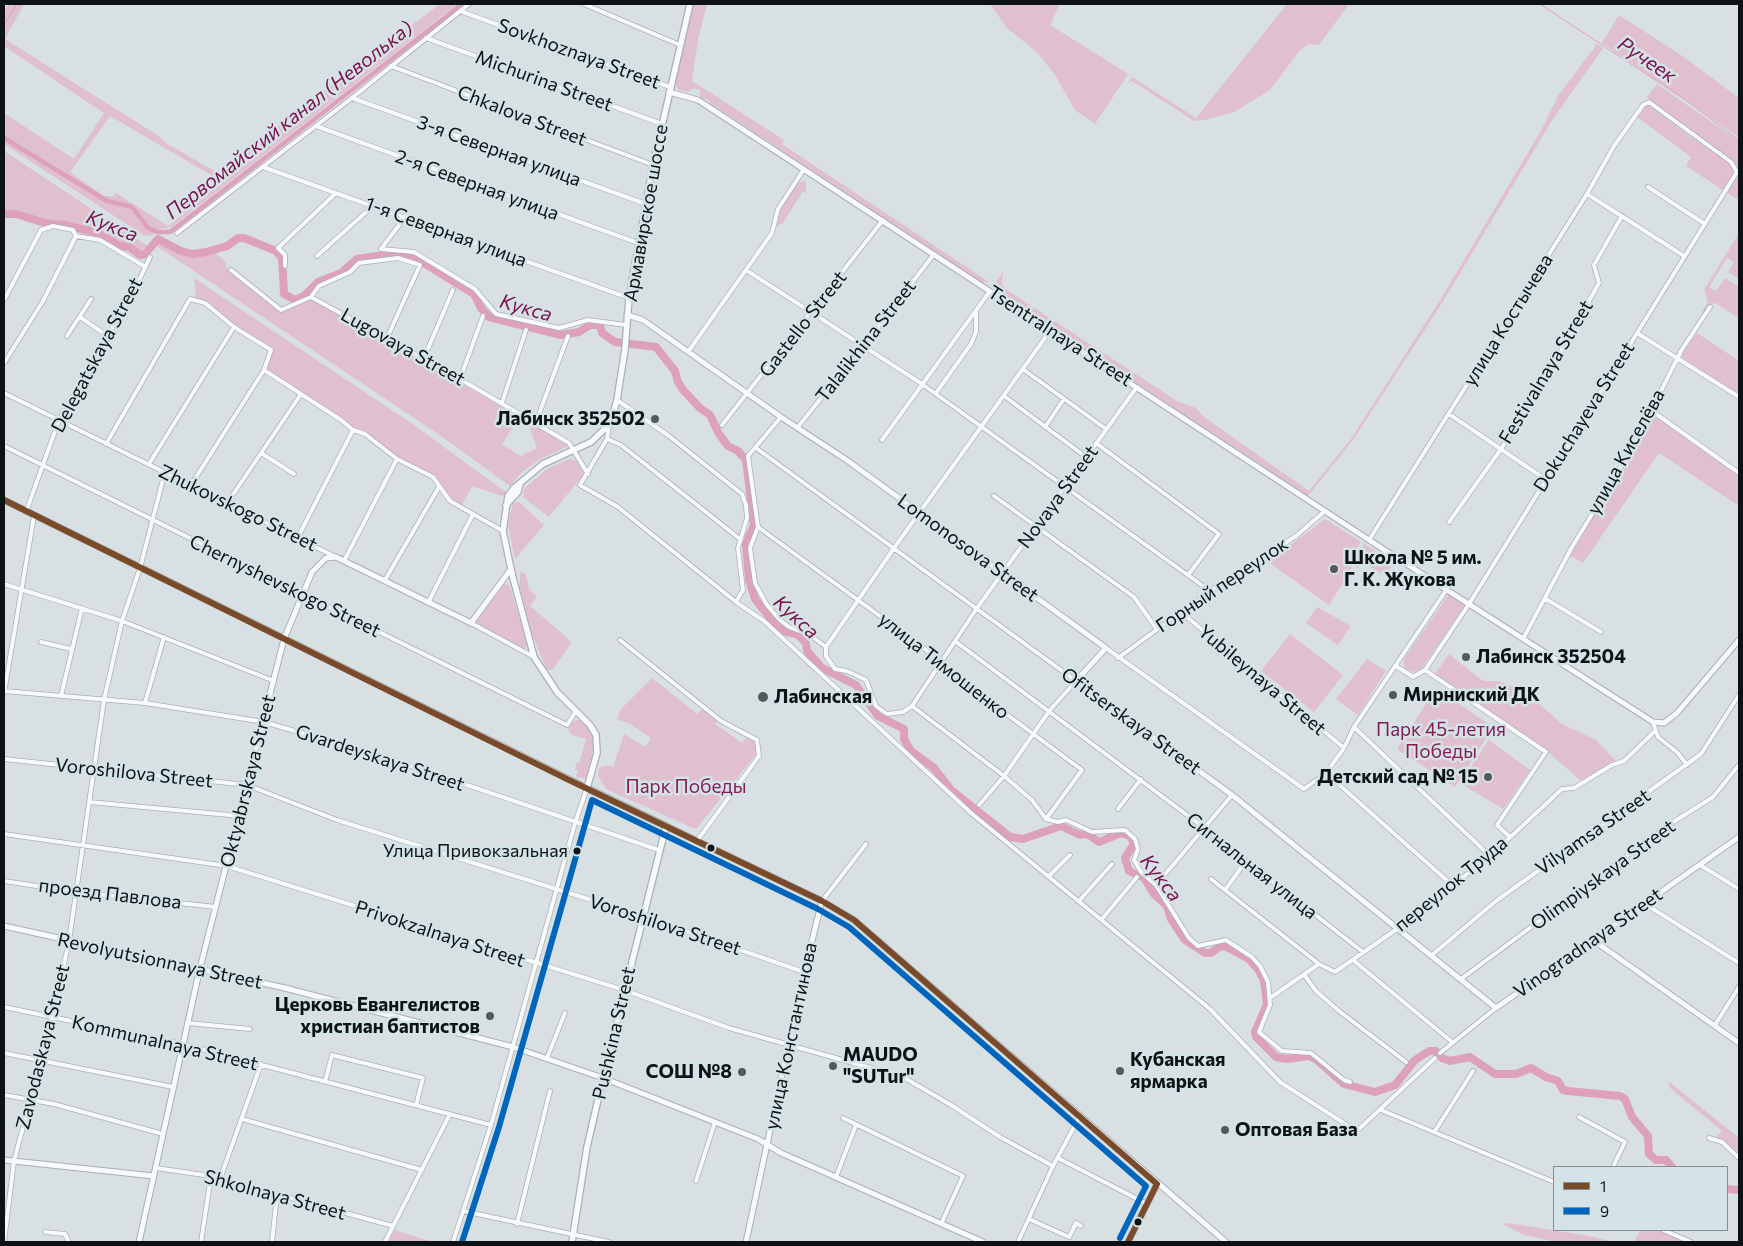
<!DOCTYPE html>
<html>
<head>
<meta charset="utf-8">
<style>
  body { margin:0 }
  #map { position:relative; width:1743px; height:1246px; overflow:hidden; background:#d8e0e3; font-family:Commissioner,sans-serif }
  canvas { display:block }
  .frame { position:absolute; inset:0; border:5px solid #0d1214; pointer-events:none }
  .legend { position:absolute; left:1553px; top:1166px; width:175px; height:65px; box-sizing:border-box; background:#d4e3e7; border:1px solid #848f93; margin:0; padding:6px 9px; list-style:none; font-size:15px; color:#0d1214 }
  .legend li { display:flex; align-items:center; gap:10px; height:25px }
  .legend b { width:25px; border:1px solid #848f93 }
</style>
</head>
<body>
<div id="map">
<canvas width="1743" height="1246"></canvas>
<div class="frame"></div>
<ul class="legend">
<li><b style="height:6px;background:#7a4b2a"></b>1</li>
<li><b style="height:6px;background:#0065bd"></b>9</li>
</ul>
</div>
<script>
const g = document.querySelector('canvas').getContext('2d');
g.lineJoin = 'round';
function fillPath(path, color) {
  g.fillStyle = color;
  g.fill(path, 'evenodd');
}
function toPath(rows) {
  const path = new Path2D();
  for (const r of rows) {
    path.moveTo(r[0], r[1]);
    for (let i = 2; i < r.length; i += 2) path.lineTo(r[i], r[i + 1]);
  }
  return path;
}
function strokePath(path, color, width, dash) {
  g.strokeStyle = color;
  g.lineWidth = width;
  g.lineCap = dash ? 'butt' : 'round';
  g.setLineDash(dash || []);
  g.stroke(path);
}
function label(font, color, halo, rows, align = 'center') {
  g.font = font + ' Commissioner,sans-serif';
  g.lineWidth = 5;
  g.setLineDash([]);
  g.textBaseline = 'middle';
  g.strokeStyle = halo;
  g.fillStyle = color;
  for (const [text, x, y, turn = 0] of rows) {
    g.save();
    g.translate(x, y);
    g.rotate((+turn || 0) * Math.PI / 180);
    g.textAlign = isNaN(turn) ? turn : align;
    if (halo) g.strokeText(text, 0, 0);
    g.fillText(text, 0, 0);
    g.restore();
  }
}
const green = toPath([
  [8,4,24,4,5,39,160,137,166,143,216,172,440,4,457,4,183,218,171,227,159,229,153,235,145,236,4,144,4,113,74,159,104,113,4,46,4,13],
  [110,116,218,179,220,183,168,226,116,193,114,196,104,196,70,172],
  [693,4,707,4,698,40,692,81,784,140,782,144,989,282,981,282,710,103,710,101,700,97,700,90,693,88,688,92,679,90,676,85,676,79],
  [990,4,1060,4,1050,25,1128,74,1095,124,1075,110,1055,75,1037,52,1007,28],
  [1287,4,1349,4,1319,45,1309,44,1300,50,1270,90,1234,112,1205,120,1194,121,1132,81,1128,83,1132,77,1196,118],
  [1619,15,1681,55,1739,98,1739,137,1602,43],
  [1597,44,1603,48,1551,122,1442,303,1353,440,1308,496,998,292,996,283,1003,271,1002,284,1007,290,1177,401,1196,408,1204,417,1309,491,1351,439,1439,302,1542,129,1558,96],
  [1657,84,1739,141,1739,170,1734,162,1654,104,1647,97],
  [1645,105,1652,107,1688,135,1731,163,1734,174,1723,190,1686,166,1691,157,1637,117],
  [4,151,122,229,148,246,137,253,130,246,119,243,99,232,85,230,65,223,45,221,17,212,4,213],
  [1739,170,1739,200,1726,192],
  [802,181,806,182,806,193,803,191,783,223,777,226,779,210,794,186],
  [1739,233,1739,279,1728,272,1734,262,1727,258,1709,287,1716,291,1725,278,1739,287,1739,318,1715,303,1711,304,1703,315,1701,314,1708,302,1704,290],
  [160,241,187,256,214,252,226,262,226,267,280,311,283,312,311,299,519,416,502,445,521,456,537,448,530,429,534,423,566,443,568,446,539,460,521,473,510,486,438,434,155,245],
  [194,278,414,425,507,493,502,496,472,486,462,505,451,498,435,477,398,457,366,432,354,429,342,418,266,369,273,350,235,326,210,303,194,298,196,293],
  [1697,333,1739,361,1739,394,1682,358,1683,351],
  [1652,416,1657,416,1739,475,1739,506,1659,453,1583,563,1569,555],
  [569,459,577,461,584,474,549,517,523,497,525,488,547,469],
  [519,502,544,525,515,559,508,525,513,503],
  [1325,519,1361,542,1351,558,1352,568,1329,605,1268,562],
  [1364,544,1394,562,1386,576,1363,563,1356,569,1356,558],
  [520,572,526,574,529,589,537,597,530,606,572,642,552,670,547,670,531,631,520,588],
  [505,584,509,585,511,590,527,645,524,649,478,624,476,621],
  [1449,594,1466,604,1421,669,1414,672,1406,670,1404,666,1404,659],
  [1317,607,1351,626,1338,645,1306,623],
  [1290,634,1343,675,1314,712,1261,671],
  [1449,654,1483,681,1499,681,1525,692,1562,724,1596,740,1617,762,1582,782,1546,750,1434,675],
  [1367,659,1386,671,1358,715,1336,699],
  [652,678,697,714,704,707,718,720,715,724,742,743,748,735,756,742,758,752,697,828,693,828,606,789,598,776,599,768,606,765,613,767,624,734,645,747,651,738,630,724,617,719,620,710],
  [1436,688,1493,727,1455,787,1397,749],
  [579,720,591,731,594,743,588,776,584,779,576,777,578,771,575,770,576,763,579,763,586,739,572,735,568,730,572,721],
  [1489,740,1530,770,1503,809,1460,783],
  [1668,1081,1739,1138,1739,1156,1716,1137,1722,1131,1670,1088],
  [1508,1223,1595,1237,1612,1242,1556,1242,1524,1235,1503,1224],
  [395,1230,433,1242,388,1242],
  [1640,1230,1658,1230,1687,1242,1634,1242]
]);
const stream = toPath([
  [1540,4,1687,101,1739,140],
  [4,25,17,4]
]);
const canal = toPath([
  [4,138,107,201,132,207,148,228,158,232,170,232,462,4]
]);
const river = toPath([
  [4,214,16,214,45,223,65,225,98,233,119,246,129,247,140,255,145,254,158,239,181,251,192,254,206,252,227,246,238,238,244,238,276,251,282,258,284,294,295,300,304,296,318,282,341,273,357,259,391,254,411,255,474,294,481,308,489,317,561,335,579,332,590,325,600,325,602,333,615,342,656,347,675,371,678,382,684,391,700,408,710,415,719,434,728,446,738,451,746,460,754,525,746,544,749,580,755,599,774,623,783,631,798,635,806,643,807,651,822,668,856,685,878,716,904,729,904,739,911,751,934,768,951,790,1010,837,1023,839,1061,826,1080,835,1087,834,1099,842,1121,833,1130,836,1134,844,1125,858,1129,871,1144,878,1154,894,1167,906,1171,919,1185,940,1205,953,1211,953,1221,946,1227,947,1249,959,1258,969,1264,980,1267,1004,1255,1032,1256,1037,1276,1057,1286,1059,1309,1056,1317,1060,1344,1084,1375,1092,1395,1085,1415,1060,1429,1051,1436,1051,1442,1058,1450,1061,1470,1057,1495,1074,1516,1074,1531,1068,1546,1077,1558,1081,1563,1090,1568,1091,1620,1096,1625,1099,1632,1117,1648,1136,1649,1154,1656,1160,1666,1160,1672,1167],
  [1727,1189,1739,1190]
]);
const minor = toPath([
  [584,4,680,45],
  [460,11,670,87],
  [426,38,662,124],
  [391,66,653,165],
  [352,98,646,204],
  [316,126,638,243],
  [263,167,629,298],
  [1648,187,1705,224],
  [1587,194,1684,256],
  [177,233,352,98,469,4],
  [381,249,414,252,475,289,496,314,559,328,588,320,626,325],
  [381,249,406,216],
  [317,256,374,205],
  [285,266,285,255,278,248,336,193],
  [231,270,281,310,311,297,460,379,569,443,588,474],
  [746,270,922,384,1210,591],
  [311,297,319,286,350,272,359,263,398,258,420,265,387,338],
  [4,300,41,230,53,226,73,230,76,236,100,240,144,266],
  [80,317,106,335],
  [1637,333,1739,397],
  [67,336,91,299],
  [688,352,772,233,778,209,804,169],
  [424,358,453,290],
  [4,363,43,301,76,236],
  [264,370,341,420,353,430,365,434,397,459,433,477,450,501,503,531],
  [1024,370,1106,429],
  [460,379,483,316],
  [4,393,336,557],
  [936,393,971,344,976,332,976,313],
  [1004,396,1086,457],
  [617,400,669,436,742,494,746,505,747,518,738,548,743,590,736,602],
  [502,403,526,330],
  [1652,411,1739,473],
  [1449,414,1545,479],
  [781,417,748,456,758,527,750,548,755,583,767,605,780,620,789,627,810,635,826,647,826,656,835,669,847,671,866,680,876,706,887,714,903,712,912,706,977,608,1137,387],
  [536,422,568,336],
  [722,425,883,220],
  [609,426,607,439,580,485,618,507,736,602,764,621,971,813,1210,1009,1280,1082,1353,1129,1359,1129,1435,1058],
  [1045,427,1064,399],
  [797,428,864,345,934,254],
  [607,439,621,445,740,539],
  [882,440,990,291],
  [1096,443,1219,534,1188,575],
  [106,444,190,299,205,303,234,327,271,350,264,370,191,485],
  [4,446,567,725,576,711],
  [756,448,1076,681,1050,710,1004,776,979,805],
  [261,453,294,474],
  [149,464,234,327],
  [994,496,1134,597,1156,628],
  [228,502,301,394],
  [26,512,59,420,135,289,150,257],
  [1449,522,1501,449,1553,365,1599,283,1594,265,1622,216],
  [758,527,925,649,940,665,1082,770,1046,819],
  [298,537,353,430],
  [1369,540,1587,194,1614,146,1643,105,1649,102,1731,162,1737,172,1469,604,1425,670],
  [345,559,397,459],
  [385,580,439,487],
  [4,584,122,621,274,681],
  [1546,599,1601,632],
  [428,603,473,514],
  [1181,612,1344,748],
  [471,623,534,657],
  [1523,639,1572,547,1633,447,1681,351,1710,307],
  [620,640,721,721,757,740,759,756,697,841],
  [955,641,1203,827,1363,952],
  [41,642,71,649],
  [826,647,894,548,1050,331],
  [1106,648,1304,789,1326,773,1344,748,1354,727,1447,589],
  [1118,658,1210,591,1296,536,1325,511],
  [1396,666,1413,677,1425,670,1546,752,1497,825,1510,837],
  [4,691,145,703,264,722,387,758,659,850],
  [4,693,34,516],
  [61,696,82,608],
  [145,703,164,637],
  [912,706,1004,776,1032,800,1046,819,1058,822,1066,820,1092,832,1125,830,1135,839,1138,849,1134,860,1141,872,1156,885,1189,938,1198,946,1226,940,1252,957,1260,966,1268,982,1270,1005,1259,1032,1282,1051,1311,1053,1344,1080,1350,1082],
  [1653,722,1658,737,1678,753,1687,765],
  [1354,727,1490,856],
  [4,759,247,785,337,820,642,916,804,972],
  [1326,773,1452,885],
  [89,802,240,816],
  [1118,809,1141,779],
  [4,834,227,866,624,990,729,1028,903,1077,951,1105,1000,1137,1053,1166],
  [1700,865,1739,889],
  [1049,876,1070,855],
  [1211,879,1319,964,1335,972,1397,929,1490,856,1562,789,1574,788,1612,765,1624,761,1655,731],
  [4,881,76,892,216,907],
  [1156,885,1232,795],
  [1225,890,1246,861],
  [822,901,866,844],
  [1079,901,1112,864],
  [1645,904,1739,963],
  [1102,919,1137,877],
  [1432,955,1496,901,1701,754,1739,695],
  [1353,960,1452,1042],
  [1305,976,1316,991,1339,1011,1406,1062],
  [1461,979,1667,826,1713,797,1739,765],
  [1270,998,1319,964],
  [4,1007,182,1044,491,1125],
  [188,1023,250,1029],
  [1715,1025,1739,987],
  [4,1053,173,1087],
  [1440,1053,1496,1008],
  [547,1058,565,1013],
  [325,1082,332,1055,423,1078,416,1105],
  [4,1095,54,1104,163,1134],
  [1381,1110,1554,1182],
  [1579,1117,1625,1142,1613,1167],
  [843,1118,963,1176,941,1224],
  [242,1119,422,1170],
  [1435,1131,1473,1071],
  [1709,1138,1722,1142,1739,1158],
  [1058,1158,1147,1204],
  [156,1168,211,1176,393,1226],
  [836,1177,856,1125],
  [220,1179,261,1064],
  [696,1181,715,1122],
  [463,1211,609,1242],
  [1029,1219,1069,1237,1076,1223,1081,1226],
  [517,1224,550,1091],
  [1663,1230,1691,1242],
  [45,1232,65,1234,69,1242],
  [4,1242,14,1161,52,1018,69,941,104,700,122,621,140,568,165,472],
  [201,1242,211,1176],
  [272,1242,277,1195],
  [385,1242,450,1114],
  [453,1242,491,1125,575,823,587,788],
  [1018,1242,1053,1166,1080,1116]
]);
const tertiary = toPath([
  [669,92,698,100,1369,540,1653,722,1664,723,1677,713,1739,640],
  [627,315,643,320,781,417,848,461,1106,648,1076,681,1232,795,1496,1008,1739,837],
  [4,500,587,788],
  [666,826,822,901,854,920,1226,1242],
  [4,926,285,988,513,1047,603,1078,758,1139,781,1153,983,1242],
  [1593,940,1739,1043],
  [4,1160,154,1176],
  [139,1242,200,968,284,639,312,572,326,558,336,557,471,623,511,569],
  [746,1242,804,972,822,901],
  [1128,1242,1157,1184]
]);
const secondary = toPath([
  [506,505,518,492,520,483],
  [572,1242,587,1147,603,1078,666,826,587,788,597,753,596,735,590,725,557,692,534,657,512,574,503,531,508,496,514,488,543,464,591,442,610,424,617,400,625,349,629,298,653,165,690,4]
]);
const bus1 = toPath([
  [4,500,567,779,822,901,854,920,1157,1184,1128,1242]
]);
const bus2 = toPath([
  [462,1242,499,1127,592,800,818,909,849,927,1146,1186,1120,1238]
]);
const markers = [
  [655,419,5,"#545a5c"],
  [1334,569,5,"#545a5c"],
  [1466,657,5,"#545a5c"],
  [1393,695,5,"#545a5c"],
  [763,697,6,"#545a5c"],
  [1488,777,5,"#545a5c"],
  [711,848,4.5,"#0d1214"],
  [577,851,4.5,"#0d1214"],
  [490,1016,5,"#545a5c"],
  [833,1066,5,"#545a5c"],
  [1120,1071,5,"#545a5c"],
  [742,1072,5,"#545a5c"],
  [1225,1130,5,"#545a5c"],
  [1138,1222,4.5,"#0d1214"]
];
const busNames = [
  ["Улица Привокзальная",568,851]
];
const streetNames = [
  ["Sovkhoznaya Street",579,54,20],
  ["Michurina Street",544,81,20],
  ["Chkalova Street",522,116,21],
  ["3-я Северная улица",499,151,20],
  ["2-я Северная улица",477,185,20],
  ["Армавирское шоссе",646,213,-80],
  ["1-я Северная улица",446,232,20],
  ["улица Костычева",1508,320,-58],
  ["Gastello Street",803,324,-52],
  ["Tsentralnaya Street",1060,336,33],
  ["Talalikhina Street",866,341,-52],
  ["Lugovaya Street",403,347,29],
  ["Delegatskaya Street",97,355,-62],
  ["Festivalnaya Street",1546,372,-59],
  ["Dokuchayeva Street",1584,417,-58],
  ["улица Киселёва",1626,452,-61],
  ["Novaya Street",1058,497,-54],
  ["Zhukovskogo Street",238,508,26],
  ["Lomonosova Street",968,548,36],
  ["Горный переулок",1222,585,-34],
  ["Chernyshevskogo Street",285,586,26],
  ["улица Тимошенко",944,666,38],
  ["Yubileynaya Street",1262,680,40],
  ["Ofitserskaya Street",1131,721,36],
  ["Gvardeyskaya Street",380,758,18],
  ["Voroshilova Street",134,773,6],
  ["Oktyabrskaya Street",248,781,-76],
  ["Vilyamsa Street",1593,832,-35],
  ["Сигнальная улица",1252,866,38],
  ["Olimpiyskaya Street",1603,875,-36],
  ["переулок Труда",1451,884,-39],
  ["проезд Павлова",110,894,7],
  ["Voroshilova Street",665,925,18],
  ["Privokzalnaya Street",440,934,18],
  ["Vinogradnaya Street",1588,943,-35],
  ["Revolyutsionnaya Street",160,961,12],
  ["Pushkina Street",614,1033,-77],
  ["улица Константинова",791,1036,-78],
  ["Kommunalnaya Street",165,1043,13],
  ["Zavodaskaya Street",43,1047,-76],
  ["Shkolnaya Street",275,1195,15]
];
const poiNames = [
  ["Лабинск 352502",645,419,"right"],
  ["Школа № 5 им.",1344,558],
  ["Г. К. Жукова",1344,580],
  ["Лабинск 352504",1476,657],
  ["Мирниский ДК",1403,695],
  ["Лабинская",774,697],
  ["Детский сад № 15",1478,777,"right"],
  ["Церковь Евангелистов",480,1005,"right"],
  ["христиан баптистов",480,1027,"right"],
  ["MAUDO",843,1055],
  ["\"SUTur\"",843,1077],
  ["Кубанская",1130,1060],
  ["ярмарка",1130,1082],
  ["СОШ №8",732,1072,"right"],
  ["Оптовая База",1235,1130]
];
const parkNames = [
  ["Парк 45-летия",1441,730],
  ["Победы",1441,752],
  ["Парк Победы",686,787]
];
const waterNames = [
  ["Ручеек",1647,60,34],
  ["Первомайский канал (Неволька)",289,120,-38],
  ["Кукса",112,226,22],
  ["Кукса",526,308,16],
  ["Кукса",796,617,43],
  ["Кукса",1161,878,52]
];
fillPath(green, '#e0bfcf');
strokePath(stream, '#dea1bc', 1);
strokePath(canal, '#dea1bc', 4.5);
strokePath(river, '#dea1bc', 8);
strokePath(minor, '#aab0b2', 5.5);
strokePath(tertiary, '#aab0b2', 7);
strokePath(secondary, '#aab0b2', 8);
strokePath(minor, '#f9fafb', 4);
strokePath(tertiary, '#f9fafb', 5);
strokePath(secondary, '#f9fafb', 5.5);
strokePath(bus1, '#7a4b2a', 6);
strokePath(bus2, '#0065bd', 6);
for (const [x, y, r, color] of markers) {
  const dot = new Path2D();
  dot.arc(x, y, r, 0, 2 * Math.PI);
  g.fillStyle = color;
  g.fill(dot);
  strokePath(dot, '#d4e3e7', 2);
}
label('18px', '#0d1214', '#d4e3e7', busNames, 'right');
label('19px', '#0d1214', '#d4e3e7', streetNames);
label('bold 19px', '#0d1214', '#d4e3e7', poiNames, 'left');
label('19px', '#871c53', '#d4e3e7', parkNames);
label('italic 20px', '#7e114b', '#d4e3e7', waterNames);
</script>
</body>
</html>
